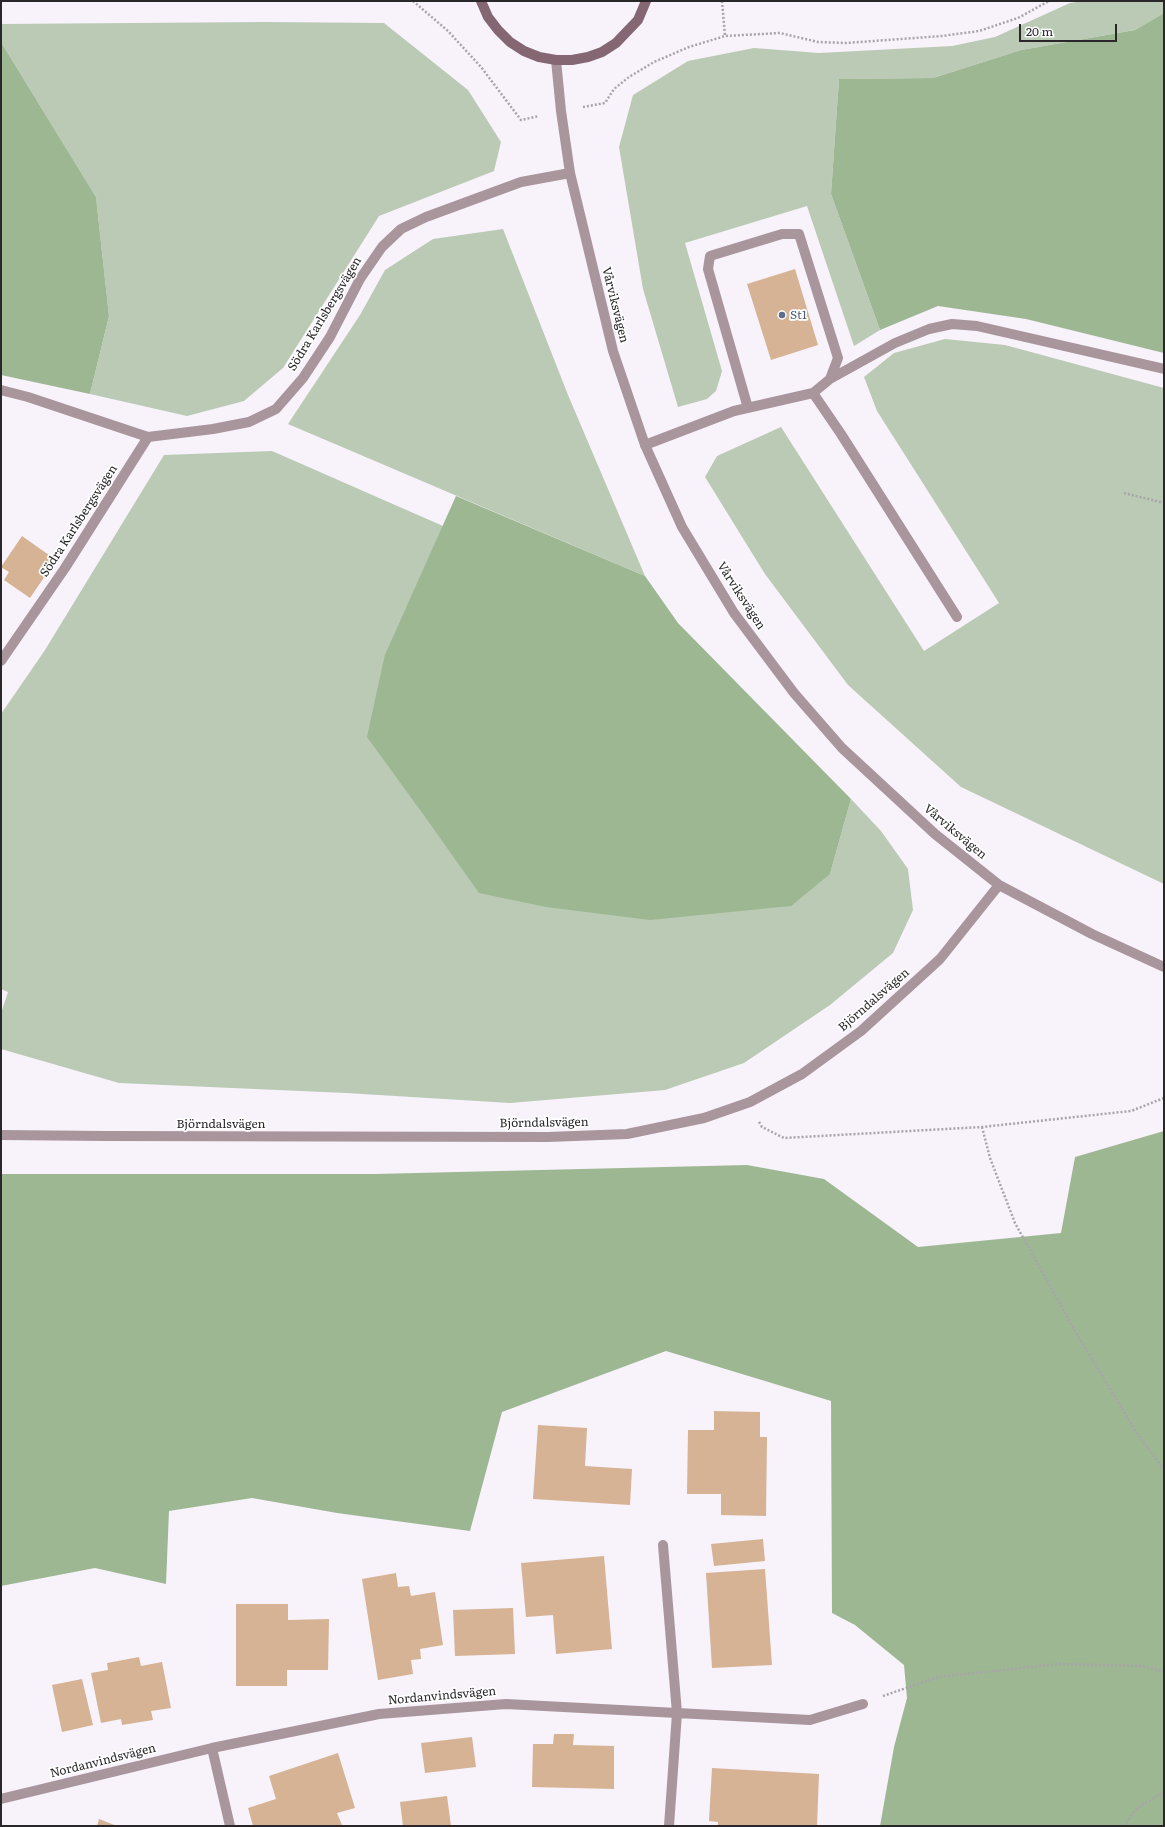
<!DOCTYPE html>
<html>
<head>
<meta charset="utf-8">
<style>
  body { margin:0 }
  #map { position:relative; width:1165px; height:1827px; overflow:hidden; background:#f8f2fb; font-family:Literata,serif }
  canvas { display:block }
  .frame { position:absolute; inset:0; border:2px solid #29272a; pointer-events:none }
  .scale { position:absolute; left:1019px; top:24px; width:98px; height:18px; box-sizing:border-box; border:2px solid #29272a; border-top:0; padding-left:5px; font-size:12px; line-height:14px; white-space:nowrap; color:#29272a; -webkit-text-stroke:3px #fff; paint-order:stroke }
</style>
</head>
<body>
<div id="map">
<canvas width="1165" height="1827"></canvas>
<div class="frame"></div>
<div class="scale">20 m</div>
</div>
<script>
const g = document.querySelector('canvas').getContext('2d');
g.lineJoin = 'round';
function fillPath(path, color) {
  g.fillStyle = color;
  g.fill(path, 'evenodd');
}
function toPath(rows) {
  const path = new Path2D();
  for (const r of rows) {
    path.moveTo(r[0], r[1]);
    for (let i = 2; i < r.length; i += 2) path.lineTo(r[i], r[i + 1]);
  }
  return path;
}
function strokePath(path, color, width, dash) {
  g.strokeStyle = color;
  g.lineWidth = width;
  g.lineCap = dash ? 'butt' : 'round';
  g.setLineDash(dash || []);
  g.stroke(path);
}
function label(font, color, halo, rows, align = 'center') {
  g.font = font + ' Literata,serif';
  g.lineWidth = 3.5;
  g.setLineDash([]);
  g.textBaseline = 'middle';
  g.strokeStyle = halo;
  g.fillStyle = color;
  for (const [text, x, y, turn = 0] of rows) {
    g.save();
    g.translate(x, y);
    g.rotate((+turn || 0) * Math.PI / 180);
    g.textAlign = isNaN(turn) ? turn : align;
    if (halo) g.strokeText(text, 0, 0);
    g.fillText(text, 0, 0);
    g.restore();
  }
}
const green = toPath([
  [1083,1,1164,1,1164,13,1135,30,1021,50,933,78,839,79,831,194,880,330,854,346,807,206,685,243,722,371,716,391,707,399,678,407,643,289,619,147,633,95,688,61,754,48,819,53,952,46,995,37,1070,3],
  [265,22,384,23,468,90,501,142,494,171,379,216,283,368,244,401,187,416,90,394,109,316,96,197,1,42,1,24],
  [503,229,568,395,645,576,288,424,360,315,385,270,433,239],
  [945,339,1005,345,1164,388,1164,884,961,787,848,685,765,574,705,477,717,456,781,427,924,651,999,603,877,411,864,377,894,353],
  [272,451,443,526,385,654,830,874,851,799,881,831,908,869,913,910,893,953,830,1005,744,1063,665,1090,510,1103,346,1093,119,1083,1,1049,1,1013,8,992,1,989,1,714,45,650,164,455]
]);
const forest = toPath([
  [1164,13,1164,353,1026,319,938,306,880,330,831,194,839,79,933,78,1021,50,1135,30],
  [1,42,96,197,109,316,90,394,1,375],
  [456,496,645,576,678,623,851,799,830,874,791,906,650,920,546,907,479,893,423,814,367,737,385,654],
  [1164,1131,1164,1826,880,1826,894,1747,907,1698,904,1665,855,1625,832,1613,831,1401,666,1351,502,1412,470,1531,337,1513,252,1498,169,1511,166,1584,95,1568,1,1586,1,1174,375,1174,747,1165,824,1179,918,1247,1061,1233,1075,1157]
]);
const building = toPath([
  [795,269,818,345,771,360,747,284],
  [22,536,56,560,30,598,4,580,9,572,1,567],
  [714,1411,760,1412,760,1437,767,1437,766,1516,721,1515,721,1494,687,1494,688,1430,714,1430],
  [538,1425,587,1428,585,1466,632,1469,630,1505,533,1499],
  [763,1539,765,1561,714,1566,711,1544],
  [604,1556,612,1649,556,1654,553,1615,526,1617,521,1563],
  [765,1569,772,1665,712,1668,706,1573],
  [396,1573,398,1587,409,1586,411,1596,435,1592,443,1645,420,1649,421,1659,411,1660,413,1674,378,1680,362,1579],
  [236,1604,288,1604,288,1620,329,1619,328,1670,287,1670,287,1686,236,1686],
  [513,1608,515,1654,455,1656,453,1610],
  [139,1657,141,1666,162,1662,171,1708,151,1711,153,1720,122,1725,121,1719,101,1723,91,1673,108,1670,107,1663],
  [82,1679,93,1725,62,1732,52,1685],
  [554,1734,574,1734,573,1745,614,1746,614,1789,532,1787,533,1744,553,1744],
  [472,1737,476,1767,425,1773,421,1743],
  [338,1753,355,1808,337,1813,342,1825,253,1826,248,1808,276,1799,269,1776],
  [712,1768,819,1774,817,1826,718,1826,718,1822,709,1821],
  [447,1796,451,1826,403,1826,400,1802],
  [99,1819,117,1826,97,1826]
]);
const path = toPath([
  [413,1,448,31,481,67,521,120,539,116],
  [722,1,725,36],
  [583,107,605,103,614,89,629,77,654,62,689,47,725,36,780,33,818,42,846,43,942,36,979,31,1018,18,1049,1],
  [1124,493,1160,502,1164,501],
  [759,1122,762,1127,784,1138,982,1127,1131,1111,1164,1098],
  [982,1127,990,1158,1015,1223,1075,1331,1136,1432,1164,1470],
  [883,1696,938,1677,1058,1664,1142,1666,1164,1672],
  [1124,1826,1137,1808,1164,1792]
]);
const service = toPath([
  [830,379,895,343,929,329,952,324,977,326,1164,369],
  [1,390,28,397,148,437,213,429,249,422,276,409,303,378,330,337,360,279,382,247,401,229,426,217,521,182,570,173],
  [813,393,841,434,957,617],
  [645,445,734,411,813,393,830,379,838,358,799,234,782,234,710,256,708,269,748,408],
  [1,661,65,568,148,437]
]);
const minor = toPath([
  [663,1545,677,1713,669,1826],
  [212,1748,230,1826],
  [1,1799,212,1748,379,1714,506,1704,810,1720,863,1704]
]);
const tertiary = toPath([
  [556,60,561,111,570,173,613,351,645,445,682,527,734,613,794,693,842,748,935,834,999,885,1092,934,1164,967],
  [1,1135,106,1136,548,1137,627,1134,704,1118,750,1102,802,1074,861,1031,940,959,999,885]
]);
const secondary = toPath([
  [481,1,488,17,498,30,510,42,524,51,539,57,556,60,572,60,588,57,602,52,616,43,638,20,646,1]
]);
const markers = [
  [782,315,4,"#5c6f8a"]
];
const streetNames = [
  ["Vårviksvägen",615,305,76],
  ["Södra Karlsbergsvägen",325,314,-59],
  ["Södra Karlsbergsvägen",79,521,-57],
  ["Vårviksvägen",741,596,57],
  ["Vårviksvägen",955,832,40],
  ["Björndalsvägen",874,1000,-41],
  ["Björndalsvägen",544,1123,-1],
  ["Björndalsvägen",221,1124],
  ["Nordanvindsvägen",442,1696,-5],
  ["Nordanvindsvägen",103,1761,-14]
];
const serviceNames = [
  ["St1",790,315]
];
fillPath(green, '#bacab4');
fillPath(forest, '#9db793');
fillPath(building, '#d5b394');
strokePath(path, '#a8a4aa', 2.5, [2, 2]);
strokePath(service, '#a9959c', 10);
strokePath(minor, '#a9959c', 10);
strokePath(tertiary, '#a9959c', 10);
strokePath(secondary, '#846772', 10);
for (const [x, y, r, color] of markers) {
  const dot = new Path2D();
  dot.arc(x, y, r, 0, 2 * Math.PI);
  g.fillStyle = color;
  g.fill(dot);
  strokePath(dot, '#fff', 1.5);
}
label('12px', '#29272a', '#fff', streetNames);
label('12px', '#4e5e75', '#fff', serviceNames, 'left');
</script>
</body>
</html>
